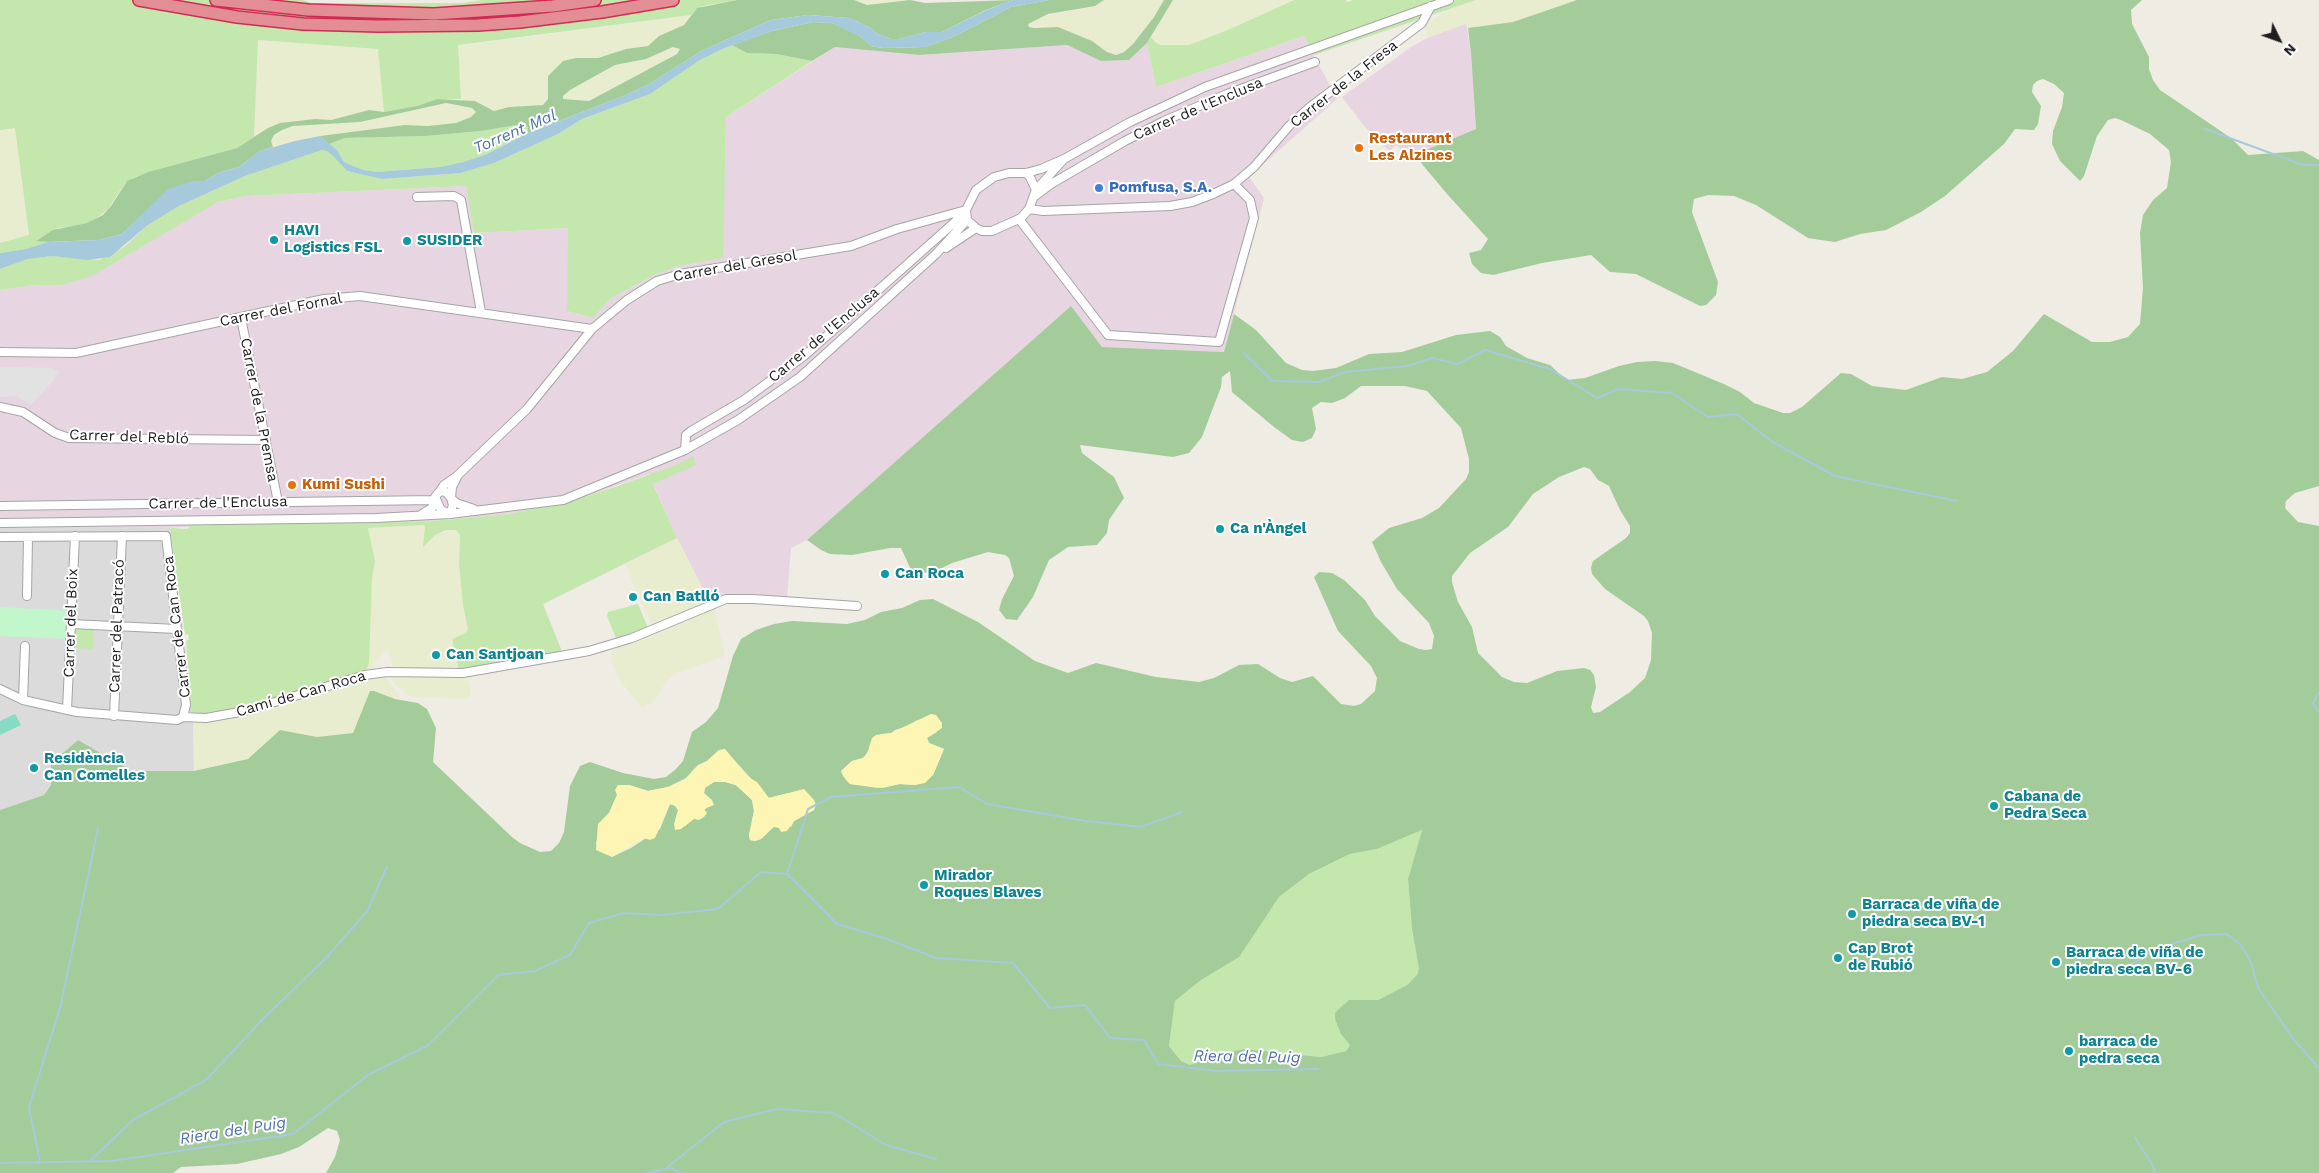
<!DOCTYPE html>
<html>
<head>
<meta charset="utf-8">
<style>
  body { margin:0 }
  #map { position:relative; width:2319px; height:1173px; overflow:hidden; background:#efece4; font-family:"Work Sans",sans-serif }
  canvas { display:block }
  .north { position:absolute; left:2254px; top:15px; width:50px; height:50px; -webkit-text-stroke:4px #fff; paint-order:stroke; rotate:132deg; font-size:14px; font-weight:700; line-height:20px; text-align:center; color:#1e1e1e }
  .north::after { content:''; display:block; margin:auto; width:18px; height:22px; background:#1e1e1e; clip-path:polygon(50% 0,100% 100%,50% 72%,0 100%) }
</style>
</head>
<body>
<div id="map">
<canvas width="2319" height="1173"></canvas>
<div class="north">N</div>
</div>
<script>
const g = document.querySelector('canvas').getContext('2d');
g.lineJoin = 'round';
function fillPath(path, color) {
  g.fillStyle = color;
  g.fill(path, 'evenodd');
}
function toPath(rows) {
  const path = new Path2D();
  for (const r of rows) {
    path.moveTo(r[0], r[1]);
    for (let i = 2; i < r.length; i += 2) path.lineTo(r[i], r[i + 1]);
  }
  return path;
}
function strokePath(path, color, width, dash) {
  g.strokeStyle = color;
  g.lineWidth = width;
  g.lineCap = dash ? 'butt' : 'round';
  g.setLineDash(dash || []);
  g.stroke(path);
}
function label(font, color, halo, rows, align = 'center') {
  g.font = font + ' "Work Sans",sans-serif';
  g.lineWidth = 4;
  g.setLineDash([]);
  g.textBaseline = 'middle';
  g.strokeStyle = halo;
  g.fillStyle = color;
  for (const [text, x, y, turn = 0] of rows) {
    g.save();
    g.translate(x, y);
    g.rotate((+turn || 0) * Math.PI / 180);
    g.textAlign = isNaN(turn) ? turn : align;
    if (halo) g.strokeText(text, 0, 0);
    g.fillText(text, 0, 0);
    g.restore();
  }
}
const residential = toPath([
  [0,528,170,528,193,709,194,771,132,771,78,740,51,763,51,785,44,795,0,810]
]);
const industrial = toPath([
  [1466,23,1471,53,1476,130,1410,157,1396,145,1389,151,1364,126,1342,97,1411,47,1427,38],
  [1304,36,1337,99,1249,177,1264,198,1224,352,1102,347,1071,307,807,540,791,548,787,598,710,603,677,538,649,474,584,497,510,514,433,521,214,525,170,528,0,528,0,290,34,285,61,285,218,202,246,196,466,186,474,233,569,228,567,311,593,318,611,298,652,276,678,266,722,258,726,117,835,47,919,55,1067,45,1101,61,1129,60,1147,43,1156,87]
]);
const farmland = toPath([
  [854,0,910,0,867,5],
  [1104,0,1164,0,1154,17,1133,44,1119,55,1111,54,1092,41,1058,27,1028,26,1030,21,1040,17,1095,6],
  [1173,0,1294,0,1230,29,1189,45,1161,45,1155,42,1151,37],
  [1476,0,1577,0,1513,22,1468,28,1466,24,1427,38,1427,27,1428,24,1447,10],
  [691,15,684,25,659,36,648,46,626,49,598,58,576,58,563,61,548,76,548,99,543,105,509,107,494,111,481,103,461,99,458,46],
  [257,40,379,49,384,112,369,110,331,120,295,121,254,137],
  [674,47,680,49,677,54,589,101,563,99,563,96,570,90,615,65,646,59],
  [442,103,472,108,476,111,474,115,456,123,428,126,409,125,370,129,320,136,273,147,271,141,282,130,296,125,360,122],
  [15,127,29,236,0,243,0,130],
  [423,525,425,527,423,536,456,530,460,535,459,564,463,605,468,629,466,633,461,635,459,670,394,670,389,652,386,651,376,661,372,671,365,673,369,663,372,579,375,561,367,528],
  [677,538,710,603,653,627,632,581,626,564],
  [714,606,725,656,676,673,665,683,656,699,642,708,622,683,610,659,614,646],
  [404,675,432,678,460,676,468,681,471,692,469,698,462,699,411,697,396,685,391,678],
  [386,677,399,695,399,698,385,696,374,691,370,691,353,733,317,737,280,730,248,759,194,771,193,720,251,714,340,685,371,678]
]);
const grass = toPath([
  [0,0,303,0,312,3,462,3,482,0,737,0,703,6,695,10,691,15,458,45,461,99,437,99,417,106,384,112,378,49,258,40,254,137,237,148,148,172,133,178,125,183,108,209,93,221,80,225,59,228,37,240,48,242,26,249,0,253,0,243,29,235,15,128,0,130],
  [1294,0,1346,0,1347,2,1353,0,1476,0,1314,55,1304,36,1156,87,1147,43,1151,37,1155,42,1161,45,1189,45,1230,29],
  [732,45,747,53,776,54,812,61,726,117,723,258,678,266,652,276,611,298,593,318,567,311,568,228,474,233,466,186,246,196,218,202,92,276,61,285,34,285,0,290,0,269,28,259,52,256,99,260,124,247,148,225,179,206,245,176,322,150,327,151,335,158,347,171,382,179,461,173,494,163,558,134,582,119,650,94,700,60],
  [523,124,528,127,528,133,487,154,463,162,440,167,377,172,363,170,344,162,337,150,329,144,345,138,426,136,481,131],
  [693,456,696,465,653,484,677,538,543,604,563,654,459,670,452,639,466,633,468,629,463,605,459,564,460,535,456,530,446,530,435,535,423,547,425,527,423,525,368,528,375,561,372,579,369,663,365,673,221,714,192,714,186,641,189,640,188,634,185,635,170,528,187,529,190,526,214,525,433,521,510,514,584,497,615,487,678,464],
  [638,604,648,628,616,638,607,616,608,612],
  [74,629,94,630,93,649,73,648],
  [1422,830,1408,879,1412,929,1419,969,1417,976,1407,985,1378,1000,1349,1000,1346,1040,1350,1045,1346,1051,1321,1057,1244,1049,1223,1053,1190,1065,1181,1061,1169,1046,1175,1001,1201,980,1259,925,1279,897,1309,874,1350,854,1377,849]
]);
const forest = toPath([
  [737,0,854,0,867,5,910,0,925,3,1013,0,986,10,942,32,926,32,899,39,891,39,878,34,869,27,849,18,808,15,771,20,703,50,649,84,626,95,528,133,528,127,523,124,481,131,426,136,345,138,329,144,320,136,405,125,428,126,456,123,471,117,476,112,472,108,446,103,360,122,293,126,282,130,274,135,271,141,273,147,260,151,239,167,218,173,205,181,193,181,141,216,122,234,99,240,48,242,36,241,53,230,87,223,103,215,111,206,127,181,148,172,237,148,268,128,280,123,315,119,331,120,369,110,384,112,417,106,437,99,475,101,494,111,509,107,543,105,548,99,548,76,563,61,576,58,598,58,626,49,648,46,659,36,684,25,697,8],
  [673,47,680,49,677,54,589,101,563,99,563,96,570,90,615,65,646,59],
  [1049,0,1104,0,1095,6,1048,14,1028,24,1029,27,1034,28,1058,27,1092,41,1107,52,1116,55,1124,52,1133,44,1154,17,1164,0,1173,0,1147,43,1129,60,1101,61,1067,45,919,55,835,47,812,61,776,54,747,53,732,45,772,31,813,22,831,23,847,29,861,37,871,46,883,48,925,47,955,36,1011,7],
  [1577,0,2142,0,2131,10,2132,24,2149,57,2149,69,2153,80,2160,90,2231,138,2248,155,2303,151,2319,160,2319,486,2295,493,2286,501,2285,508,2298,522,2319,526,2319,1173,326,1173,335,1157,340,1140,337,1131,328,1128,299,1147,281,1154,237,1164,181,1167,173,1173,0,1173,0,810,44,795,51,785,51,763,78,740,132,771,194,771,248,759,280,730,317,737,353,733,370,691,374,691,395,699,418,703,427,709,436,728,433,762,512,837,520,843,540,852,551,851,559,843,564,832,570,786,580,766,590,762,623,773,654,779,666,777,675,770,683,761,692,732,706,722,718,708,733,656,741,639,756,630,774,624,792,621,847,624,865,620,881,612,902,608,920,600,933,599,978,622,1035,661,1068,673,1096,663,1156,677,1199,682,1214,678,1239,665,1258,664,1280,678,1292,682,1313,676,1341,704,1354,706,1361,704,1375,691,1377,678,1371,666,1338,631,1314,577,1319,572,1332,573,1344,580,1365,600,1375,616,1400,641,1419,649,1426,650,1432,649,1434,636,1429,623,1397,589,1381,562,1372,542,1389,528,1422,518,1439,508,1466,479,1469,472,1469,459,1461,428,1427,391,1405,386,1361,386,1345,398,1332,403,1321,402,1312,408,1316,429,1312,438,1303,442,1292,440,1274,427,1232,392,1230,371,1222,377,1221,387,1202,437,1189,453,1173,457,1080,445,1082,453,1114,477,1124,498,1109,520,1107,533,1097,545,1068,547,1049,560,1033,597,1017,620,1006,619,999,610,1002,599,1014,576,1009,558,1005,555,988,552,952,563,936,571,916,574,912,572,901,548,890,548,852,555,830,554,821,550,807,540,1071,306,1102,347,1224,352,1234,314,1256,330,1286,363,1302,370,1313,371,1336,368,1369,354,1402,352,1456,335,1490,331,1500,337,1506,346,1527,358,1550,365,1566,380,1585,378,1619,366,1637,362,1655,361,1673,363,1724,384,1740,392,1754,403,1783,413,1790,413,1802,407,1841,373,1851,374,1872,386,1906,390,1942,377,1962,379,1987,372,2013,351,2044,314,2092,342,2110,342,2128,337,2140,324,2143,288,2140,233,2143,215,2153,200,2167,188,2171,162,2169,150,2150,134,2121,120,2115,118,2108,120,2097,136,2084,176,2080,181,2060,161,2052,144,2053,131,2062,107,2064,93,2054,84,2043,79,2037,81,2033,85,2032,92,2041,106,2038,124,2034,130,2015,129,2004,144,1945,196,1921,212,1886,230,1860,234,1835,242,1821,240,1808,238,1756,205,1734,196,1708,195,1694,199,1692,212,1718,282,1716,295,1706,305,1700,306,1636,274,1610,272,1591,255,1542,263,1493,275,1481,273,1472,264,1469,253,1481,250,1488,239,1447,194,1422,164,1417,154,1476,129,1471,53,1468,28,1513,22],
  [1584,467,1590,469,1598,480,1609,486,1620,510,1630,526,1630,533,1626,538,1593,561,1591,568,1592,574,1605,589,1644,616,1648,621,1652,633,1651,660,1645,678,1630,692,1600,712,1593,713,1591,707,1596,687,1594,675,1590,670,1584,668,1557,671,1527,683,1514,682,1502,677,1478,653,1472,627,1458,602,1452,582,1452,576,1470,553,1508,527,1533,494,1559,477],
  [917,720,937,732,927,738,929,743,944,749,933,775,915,785,900,784,883,788,850,784,846,780,841,771,852,761,863,758,869,750,870,744,881,734,891,733,895,730,909,726],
  [719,750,725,750,769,798,788,793,814,810,794,821,791,827,774,826,761,839,755,841,750,840,749,835,754,811,752,800,736,785,725,782,714,782,705,787,704,793,709,806,685,826,674,825,678,810,676,806,670,804,660,829,631,848,612,857,596,844,602,820,609,813,617,795,618,785,629,785,648,791,668,787,688,777,694,769,707,761],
  [1422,830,1408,879,1412,929,1419,969,1417,975,1407,985,1378,1000,1349,1000,1340,1008,1335,1013,1335,1019,1341,1034,1350,1045,1346,1051,1321,1057,1244,1049,1223,1053,1190,1065,1181,1061,1169,1046,1175,1001,1201,980,1239,957,1279,897,1309,874,1350,854,1377,849]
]);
const sand = toPath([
  [931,714,936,715,942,723,942,728,927,738,929,743,944,749,933,775,925,783,915,785,900,784,878,788,850,784,843,776,841,771,852,761,863,758,867,754,872,738,876,735,891,733],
  [725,749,748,777,757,782,769,798,804,789,814,800,816,805,814,810,794,821,787,831,781,832,779,828,774,827,761,839,755,841,750,840,749,835,754,811,752,800,736,785,725,782,714,782,705,788,704,793,712,800,714,805,704,809,707,813,704,817,699,820,694,819,681,829,675,830,674,825,678,810,675,806,670,804,655,838,650,840,644,838,612,857,596,850,598,824,609,813,617,795,615,790,618,785,629,785,648,791,668,787,684,780,698,765,707,761,719,750]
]);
const park = toPath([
  [0,607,71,611,70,639,0,636]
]);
const pitch = toPath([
  [15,714,21,725,0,735,0,721]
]);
const parking = toPath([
  [0,367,53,368,58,372,54,380,31,405,16,396,0,397]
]);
const water = toPath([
  [1013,0,1049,0,1011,7,955,36,925,47,883,48,871,46,861,37,831,23,813,22,772,31,725,48,700,60,650,94,582,119,558,134,494,163,461,173,382,179,347,171,335,158,327,151,322,150,245,176,179,206,148,225,110,257,88,260,52,256,28,259,0,269,0,253,26,249,48,242,99,240,122,234,168,189,193,181,205,181,218,173,239,167,260,151,295,141,320,136,337,150,344,162,363,170,377,172,440,167,463,162,487,154,528,133,626,95,649,84,703,50,771,20,808,15,849,18,869,27,878,34,891,39,899,39,926,32,942,32,987,10]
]);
const stream = toPath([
  [2205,129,2303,165,2319,165],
  [1244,353,1272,381,1319,382,1345,372,1407,366,1432,358,1457,364,1485,350,1550,369,1597,398,1618,389,1672,393,1708,417,1737,414,1771,441,1835,476,1957,501],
  [2319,692,2313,704,2319,711],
  [787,874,808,809,831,797,959,787,987,804,1086,821,1141,827,1182,812],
  [2126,967,2166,946,2201,935,2226,934,2240,944,2251,962,2258,988,2295,1041,2319,1068],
  [2135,1138,2152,1164,2155,1173],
  [90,1161,133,1120,206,1080,263,1019,327,957,368,910,387,866],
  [40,1162,29,1107,60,1008,98,829],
  [0,1163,112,1161,293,1134,368,1075,427,1046,498,975,535,971,570,955,589,923,624,913,661,915,718,909,761,872,787,874,837,924,884,938,936,958,1013,963,1050,1008,1085,1005,1110,1038,1144,1040,1158,1064,1217,1071,1318,1069],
  [665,1169,724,1122,777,1109,834,1113,886,1145,936,1159],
  [646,1173,671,1168,681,1173]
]);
const minor = toPath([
  [1064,159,1036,190,1029,209,1021,218,992,231,982,231,976,228,967,220,966,210,976,190,994,177,1009,173,1026,173,1041,169,1064,159,1130,122,1205,87,1449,0],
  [1026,173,1030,177,1036,190],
  [1035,196,1051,184,1125,141,1164,121,1227,94,1315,62],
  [417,197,454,196,461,200,481,312],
  [1029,209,1043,211,1170,206,1192,202,1213,194,1234,184,1254,167,1289,126,1310,107,1422,23,1431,6],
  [1019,219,1108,335,1219,342,1254,218,1250,200,1234,184],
  [946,248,976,228],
  [241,318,278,502],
  [0,352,76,353,324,299,360,296,592,329],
  [0,407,23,412,55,433,69,438,266,440],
  [685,450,686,435,691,431,744,400,804,356,965,213],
  [440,491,444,485,457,476],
  [0,506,435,500,432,508,422,514],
  [474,509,459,504,455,502,451,498,448,494,444,491,439,492,435,497,441,510,450,514,453,505,451,498,452,487,458,475,527,409,592,329,627,300,657,281,680,274,851,246,897,229,966,210],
  [0,523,376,518,450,514,563,500,685,450,738,420,800,377,936,254,967,220],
  [0,537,166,536,186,705,183,717],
  [27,596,28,537],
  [71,624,177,629],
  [0,689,23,700,77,712,177,720,183,717,206,718,245,711,365,675,387,672,463,673,589,651,632,638,726,599,753,599,857,606],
  [23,700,25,646],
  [67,710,75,536],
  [114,716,122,536]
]);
const highway = toPath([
  [139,0,237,17,303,24,378,26,478,25,520,22,602,12,673,0],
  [216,0,308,10,434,14,553,6,595,0]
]);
const markers = [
  [1359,148,5,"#e8710a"],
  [1099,188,5,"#3f7fe0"],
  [274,240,5,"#0f9aa8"],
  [407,241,5,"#0f9aa8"],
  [292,485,5,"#e8710a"],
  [1220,529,5,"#0f9aa8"],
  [885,574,5,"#0f9aa8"],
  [633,597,5,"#0f9aa8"],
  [436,655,5,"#0f9aa8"],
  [34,768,5,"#0f9aa8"],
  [1994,806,5,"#0f9aa8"],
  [924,885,5,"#0f9aa8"],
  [1852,914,5,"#0f9aa8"],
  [1838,958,5,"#0f9aa8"],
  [2056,962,5,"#0f9aa8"],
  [2069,1051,5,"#0f9aa8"]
];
const streetNames = [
  ["Carrer de la Fresa",1344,84,-38],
  ["Carrer de l'Enclusa",1198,109,-23],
  ["Carrer del Gresol",735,266,-10],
  ["Carrer del Fornal",281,310,-11],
  ["Carrer de l'Enclusa",824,335,-40],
  ["Carrer de la Premsa",259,410,79],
  ["Carrer del Rebló",129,437,2],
  ["Carrer de l'Enclusa",218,503,-1],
  ["Carrer del Boix",71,623,-88],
  ["Carrer del Patracó",117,626,-88],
  ["Carrer de Can Roca",177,627,-97],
  ["Camí de Can Roca",301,694,-16]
];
const foodNames = [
  ["Restaurant",1369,139],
  ["Les Alzines",1369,156],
  ["Kumi Sushi",302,485]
];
const shopNames = [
  ["Pomfusa, S.A.",1109,188]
];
const cultureNames = [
  ["HAVI",284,231],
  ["Logistics FSL",284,248],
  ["SUSIDER",417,241],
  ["Ca n'Àngel",1230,529],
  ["Can Roca",895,574],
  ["Can Batlló",643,597],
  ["Can Santjoan",446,655],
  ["Residència",44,759],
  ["Can Comelles",44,776],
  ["Cabana de",2004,797],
  ["Pedra Seca",2004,814],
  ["Mirador",934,876],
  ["Roques Blaves",934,893],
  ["Barraca de viña de",1862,905],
  ["piedra seca BV-1",1862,922],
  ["Cap Brot",1848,949],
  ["de Rubió",1848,966],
  ["Barraca de viña de",2066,953],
  ["piedra seca BV-6",2066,970],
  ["barraca de",2079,1042],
  ["pedra seca",2079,1059]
];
const waterNames = [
  ["Torrent Mal",515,132,-23],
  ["Riera del Puig",1247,1057,1],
  ["Riera del Puig",233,1131,-9]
];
fillPath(residential, '#dcdbdb');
fillPath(industrial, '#e7d6e2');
fillPath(farmland, '#e8edd0');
fillPath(grass, '#c3e7ac');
fillPath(forest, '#a4cc9a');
fillPath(sand, '#fcf5b4');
fillPath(park, '#c2f7cc');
fillPath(pitch, '#85dbc3');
fillPath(parking, '#e2e2e2');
fillPath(water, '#a6c9db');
strokePath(stream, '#a6c9db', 2);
strokePath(minor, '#a5a5a5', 10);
strokePath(highway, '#d32a53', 14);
strokePath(minor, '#fff', 8);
strokePath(highway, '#e38e95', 11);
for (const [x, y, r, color] of markers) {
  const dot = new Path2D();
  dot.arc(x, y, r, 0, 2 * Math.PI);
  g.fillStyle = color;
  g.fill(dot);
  strokePath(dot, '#fff', 2);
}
label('15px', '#1e1e1e', '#fff', streetNames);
label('bold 15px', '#c56008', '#fff', foodNames, 'left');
label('bold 15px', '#366cbe', '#fff', shopNames, 'left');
label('bold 15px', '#0d838f', '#fff', cultureNames, 'left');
label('italic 16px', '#4e72aa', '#fff', waterNames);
</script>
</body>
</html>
